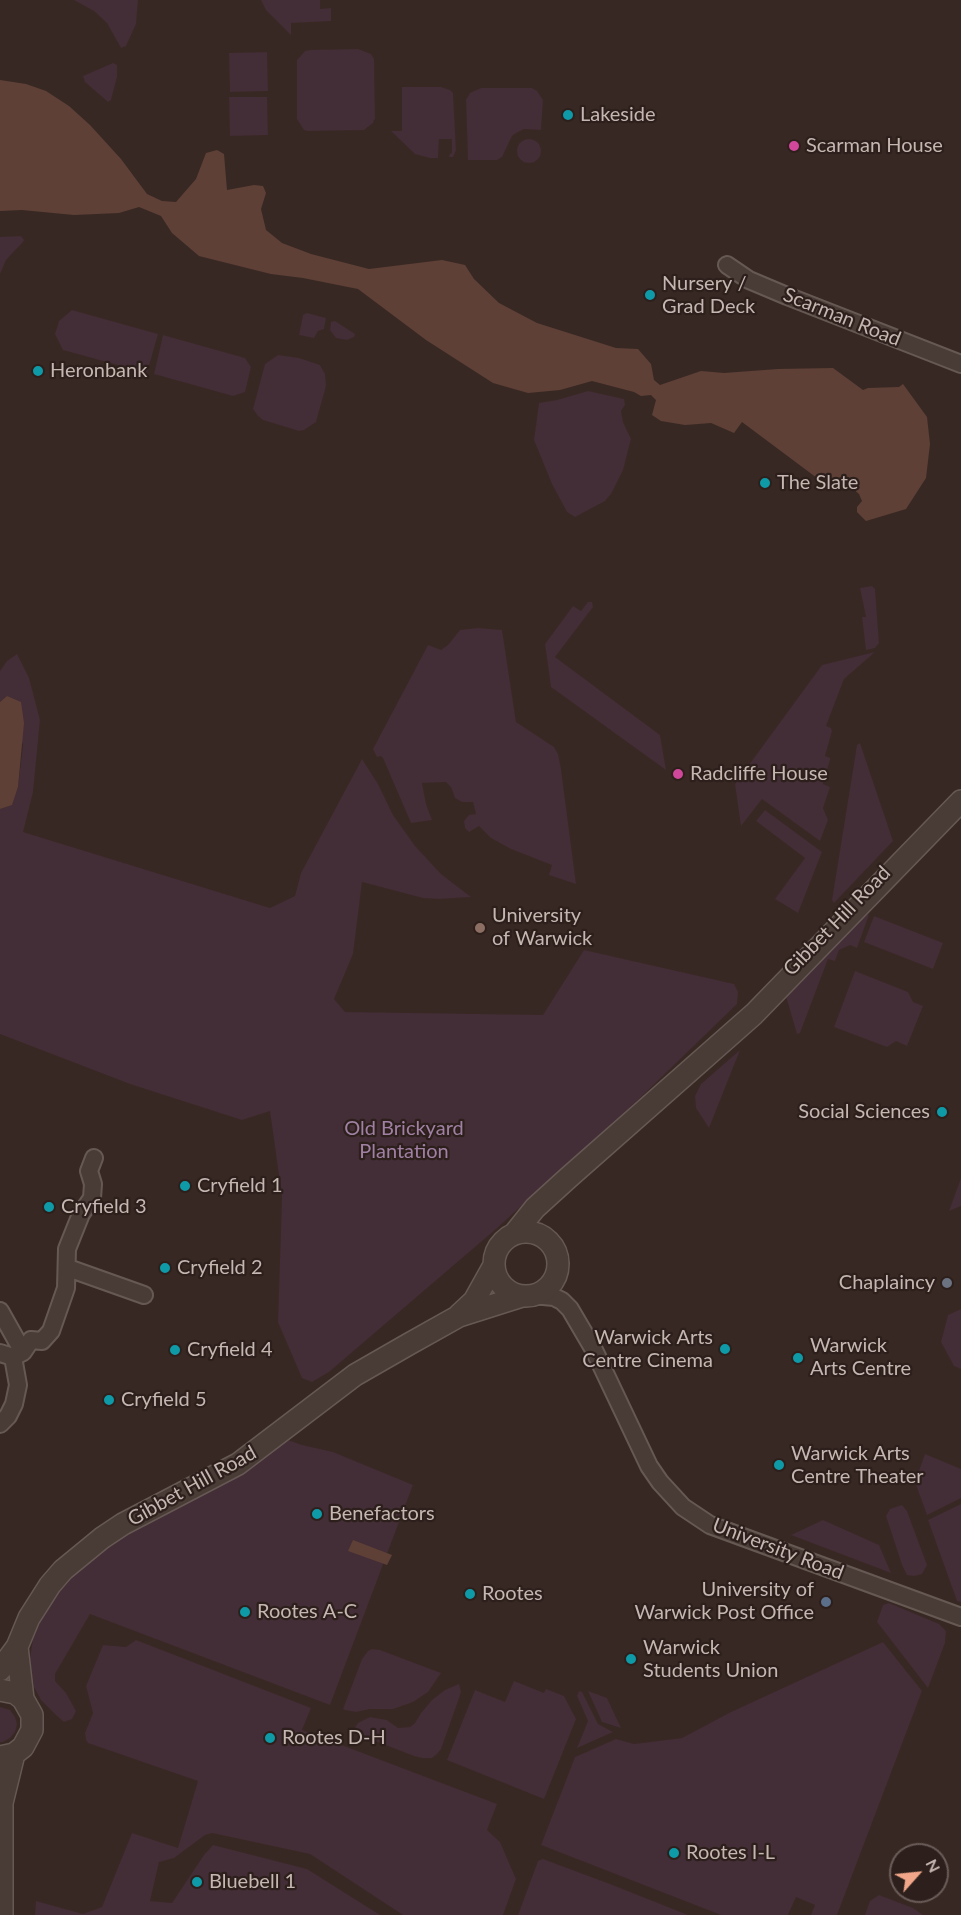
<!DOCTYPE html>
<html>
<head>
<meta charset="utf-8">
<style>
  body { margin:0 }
  #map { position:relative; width:961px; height:1915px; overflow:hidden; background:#382823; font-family:Lato,sans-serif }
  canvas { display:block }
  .north { position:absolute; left:889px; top:1843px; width:60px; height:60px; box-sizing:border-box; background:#2d201c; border:2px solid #6a5c58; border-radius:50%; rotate:63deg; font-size:16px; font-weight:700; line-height:24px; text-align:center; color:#c5b6b1 }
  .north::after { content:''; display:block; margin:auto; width:21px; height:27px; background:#f1a68a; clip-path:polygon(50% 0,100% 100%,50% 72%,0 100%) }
</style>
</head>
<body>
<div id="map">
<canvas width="961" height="1915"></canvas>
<div class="north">N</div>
</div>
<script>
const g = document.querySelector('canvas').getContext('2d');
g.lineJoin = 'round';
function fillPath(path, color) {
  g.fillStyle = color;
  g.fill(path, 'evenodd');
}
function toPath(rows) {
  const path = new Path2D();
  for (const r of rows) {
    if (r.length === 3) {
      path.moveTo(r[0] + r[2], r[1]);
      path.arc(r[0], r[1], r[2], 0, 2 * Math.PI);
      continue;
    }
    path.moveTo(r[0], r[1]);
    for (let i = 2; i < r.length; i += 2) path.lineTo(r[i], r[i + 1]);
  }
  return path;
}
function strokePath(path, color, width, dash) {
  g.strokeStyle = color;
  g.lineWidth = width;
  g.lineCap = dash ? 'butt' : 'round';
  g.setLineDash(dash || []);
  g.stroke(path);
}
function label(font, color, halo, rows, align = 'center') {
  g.font = font + ' Lato,sans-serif';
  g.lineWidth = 4.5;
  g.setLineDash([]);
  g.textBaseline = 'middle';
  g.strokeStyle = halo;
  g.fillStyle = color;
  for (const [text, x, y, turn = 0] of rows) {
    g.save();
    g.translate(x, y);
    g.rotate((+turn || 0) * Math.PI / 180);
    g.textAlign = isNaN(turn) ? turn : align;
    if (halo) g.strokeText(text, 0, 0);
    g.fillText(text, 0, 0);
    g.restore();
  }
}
const green = toPath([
  [74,0,138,0,136,24,126,46,121,48,107,23,94,11],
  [261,0,320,0,320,9,331,8,331,21,291,23,291,35,266,10],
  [358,49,371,54,374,59,375,118,373,123,364,130,308,131,304,130,297,119,297,60,305,51,310,50],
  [267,52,268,91,230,92,229,53],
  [113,63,117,65,117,77,111,100,108,102,85,82,83,76],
  [402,87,441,87,450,90,453,93,456,150,453,157,449,157,450,154,452,153,452,139,439,139,438,158,430,158,415,154,391,131,402,131],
  [481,88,532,88,537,91,543,100,541,130,524,129,516,133,512,136,502,157,497,160,468,160,466,100,470,93],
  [229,97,267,97,268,135,230,136],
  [529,151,12],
  [21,236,24,240,23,242,6,260,0,274,0,237],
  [72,310,158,334,147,373,63,350,55,334,59,321],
  [307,313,326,318,324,329,318,331,314,338,299,335,303,315],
  [335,321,355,334,354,337,347,340,336,338,330,330,331,322],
  [163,335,245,358,251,367,245,392,233,396,154,374],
  [278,355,299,358,320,365,325,374,326,386,316,422,304,430,299,431,263,420,258,416,253,409,265,364],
  [588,391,624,399,625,405,621,411,623,422,631,439,623,470,611,494,605,501,575,517,567,512,552,484,534,440,539,403,557,400],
  [872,586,875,589,879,643,875,648,866,650,862,617,866,617,860,588],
  [588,602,592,602,593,607,555,657,660,735,666,770,551,687,545,644,573,606,581,611],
  [478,628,502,630,516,722,554,747,558,754,561,769,576,884,549,875,552,865,511,849,491,838,479,826,469,832,465,828,464,821,469,815,476,814,473,802,462,802,455,798,451,787,446,782,422,783,426,804,432,820,411,823,383,758,381,756,377,757,373,749,428,645,441,650,448,645,460,630],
  [875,652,844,679,826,726,831,728,832,731,825,756,830,758,830,760,823,784,830,787,823,808,828,820,820,841,762,799,741,826,735,784,822,665],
  [17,654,29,678,40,720,33,792,23,832,270,908,295,896,301,873,362,759,378,784,393,815,415,846,441,874,471,897,439,899,423,898,362,882,353,954,334,999,345,1012,543,1015,584,950,734,984,738,992,737,1004,640,1098,496,1229,329,1372,312,1382,302,1378,278,1322,282,1197,270,1111,242,1120,130,1084,0,1034,0,809,12,804,18,787,23,745,7,696,0,702,0,671,7,661],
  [860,743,893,841,834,903,832,900,857,745],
  [765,810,822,852,798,913,775,899,805,858,756,821],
  [865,914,869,915,857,948,850,945,839,950,835,961,828,959,800,1033,797,1034,785,993],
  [874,916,943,943,933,969,864,942],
  [855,971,908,992,913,1002,923,1006,907,1046,896,1041,887,1047,834,1027],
  [740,1050,709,1128,696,1108,695,1096,701,1084],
  [961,1178,961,1206,949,1211],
  [961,1309,961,1369,954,1366,941,1342,948,1315],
  [288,1440,302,1445,333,1452,413,1485,330,1705,90,1614,55,1674,55,1681,66,1693,76,1711,72,1719,64,1722,57,1716,41,1700,34,1687,30,1658,33,1639,46,1609,60,1589,74,1574,122,1535,232,1478],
  [925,1454,961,1469,961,1498,927,1515,915,1482],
  [961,1504,961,1602,957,1601,928,1520],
  [902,1505,907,1511,927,1565,922,1574,914,1576,907,1575,902,1565,886,1516,890,1509],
  [823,1520,879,1545,891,1573,791,1535],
  [889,1603,939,1624,946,1631,945,1643,928,1688,877,1622,883,1605],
  [136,1640,311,1708,302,1730,497,1804,487,1830,500,1842,516,1879,503,1915,403,1915,310,1854,212,1833,205,1835,174,1858,159,1862,150,1901,172,1903,204,1855,213,1845,307,1869,380,1915,35,1915,36,1901,83,1914,102,1907,132,1833,178,1848,198,1781,88,1743,86,1740,85,1733,93,1713,86,1686,103,1645,126,1647],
  [883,1642,922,1691,837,1915,811,1915,815,1905,796,1897,788,1915,721,1915,541,1845,575,1757,616,1739,634,1744,682,1738,731,1712],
  [372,1649,380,1650,441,1673,428,1692,413,1702,393,1709,370,1709,356,1712,345,1710,343,1709,362,1659,368,1651],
  [514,1681,544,1693,546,1689,564,1696,576,1719,544,1799,447,1760,475,1690,505,1702],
  [459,1684,461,1692,457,1704,441,1749,437,1754,432,1758,422,1758,414,1756,352,1732,358,1723,370,1717,387,1720,398,1728,410,1727,415,1723,421,1713,432,1700,445,1690],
  [579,1691,582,1692,598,1724,613,1732,577,1748,588,1721,577,1696],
  [588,1691,607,1698,621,1728,602,1722],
  [0,1707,10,1710,15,1717,17,1724,15,1732,10,1738,3,1742,0,1742],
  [543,1859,610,1884,688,1915,518,1915,538,1861],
  [879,1895,913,1908,923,1915,865,1915,870,1901]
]);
const water = toPath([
  [0,80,26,84,46,91,69,106,90,125,121,159,147,194,162,201,176,202,196,179,206,153,217,150,224,154,227,190,254,185,263,186,266,193,261,209,266,230,282,243,311,254,369,269,442,260,465,265,474,279,499,303,537,323,616,348,638,349,651,364,654,380,660,385,701,371,724,373,778,369,833,368,863,390,868,388,899,387,903,384,927,417,930,444,926,478,906,509,866,521,857,512,857,507,862,501,859,494,852,488,843,482,835,480,830,482,829,487,742,422,734,433,711,423,685,425,661,421,652,415,656,400,651,395,641,396,634,392,592,381,560,390,528,393,493,383,426,340,358,289,303,278,271,274,199,256,172,233,161,216,139,207,119,213,74,215,22,210,0,211],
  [7,696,21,702,24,723,18,787,12,805,0,809,0,702],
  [353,1540,392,1555,387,1565,348,1551]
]);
const minor = toPath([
  [727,265,749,280,787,296,961,364],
  [68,1268,144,1295],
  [532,1295,554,1297,562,1301,570,1309,594,1350,649,1466,660,1482,683,1507,710,1525,961,1617],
  [0,1311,23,1352,13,1357,0,1353],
  [23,1352,31,1340,42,1341,51,1331,66,1288,67,1249,81,1214,92,1198,93,1184,89,1171,94,1158],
  [0,1424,8,1416,14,1404,18,1385,13,1357]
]);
const tertiary = toPath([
  [526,1264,32],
  [515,1233,535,1208,568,1178,754,1014,961,801],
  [459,1315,474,1301,493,1267],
  [17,1647,23,1699],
  [0,1670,17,1647,29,1618,50,1585,63,1570,102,1538,123,1524,238,1464,355,1375,409,1344,459,1316,522,1296],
  [0,1690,15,1693,23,1699,32,1715,32,1730,23,1747,14,1754,0,1757],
  [2,1915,2,1803,14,1754]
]);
const markers = [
  [568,115,6,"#0f9aa8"],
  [794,146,6,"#d1479c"],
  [650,295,6,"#0f9aa8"],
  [38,371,6,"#0f9aa8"],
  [765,483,6,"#0f9aa8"],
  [678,774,6,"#d1479c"],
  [480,928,6,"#8d6e63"],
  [942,1112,6,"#0f9aa8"],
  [185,1186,6,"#0f9aa8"],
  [49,1207,6,"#0f9aa8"],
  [165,1268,6,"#0f9aa8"],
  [947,1283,6,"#6b7280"],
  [725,1349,6,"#0f9aa8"],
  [175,1350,6,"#0f9aa8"],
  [798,1358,6,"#0f9aa8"],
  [109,1400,6,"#0f9aa8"],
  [779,1465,6,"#0f9aa8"],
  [317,1514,6,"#0f9aa8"],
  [470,1594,6,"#0f9aa8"],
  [826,1602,6,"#5c6f8a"],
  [245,1612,6,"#0f9aa8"],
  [631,1659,6,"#0f9aa8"],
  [270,1738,6,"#0f9aa8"],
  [674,1853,6,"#0f9aa8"],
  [197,1882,6,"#0f9aa8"]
];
const poiNames = [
  ["Lakeside",580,115],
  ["Scarman House",806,146],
  ["Nursery /",662,284],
  ["Grad Deck",662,307],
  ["Heronbank",50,371],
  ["The Slate",777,483],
  ["Radcliffe House",690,774],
  ["University",492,916],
  ["of Warwick",492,939],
  ["Social Sciences",930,1112,"right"],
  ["Cryfield 1",197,1186],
  ["Cryfield 3",61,1207],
  ["Cryfield 2",177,1268],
  ["Chaplaincy",935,1283,"right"],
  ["Warwick Arts",713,1338,"right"],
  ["Centre Cinema",713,1361,"right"],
  ["Warwick",810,1346],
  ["Arts Centre",810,1369],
  ["Cryfield 4",187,1350],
  ["Cryfield 5",121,1400],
  ["Warwick Arts",791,1454],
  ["Centre Theater",791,1477],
  ["Benefactors",329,1514],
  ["University of",814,1590,"right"],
  ["Warwick Post Office",814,1613,"right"],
  ["Rootes",482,1594],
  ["Rootes A-C",257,1612],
  ["Warwick",643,1648],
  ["Students Union",643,1671],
  ["Rootes D-H",282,1738],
  ["Rootes I-L",686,1853],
  ["Bluebell 1",209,1882]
];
const streetNames = [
  ["Scarman Road",842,317,22],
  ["Gibbet Hill Road",837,921,-46],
  ["Gibbet Hill Road",192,1486,-29],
  ["University Road",778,1549,21]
];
const parkNames = [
  ["Old Brickyard",404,1129],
  ["Plantation",404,1152]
];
fillPath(green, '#432d36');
fillPath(water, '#5e4037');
strokePath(minor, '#665954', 20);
strokePath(tertiary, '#665954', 24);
strokePath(minor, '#493b36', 16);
strokePath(tertiary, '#493b36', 21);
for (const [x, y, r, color] of markers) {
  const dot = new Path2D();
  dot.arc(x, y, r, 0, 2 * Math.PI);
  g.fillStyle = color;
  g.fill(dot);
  strokePath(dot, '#2d201c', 2);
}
label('20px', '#c5b6b1', '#2d201c', poiNames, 'left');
label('20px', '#c5b6b1', '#2d201c', streetNames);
label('20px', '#a080a4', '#2d201c', parkNames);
</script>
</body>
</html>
